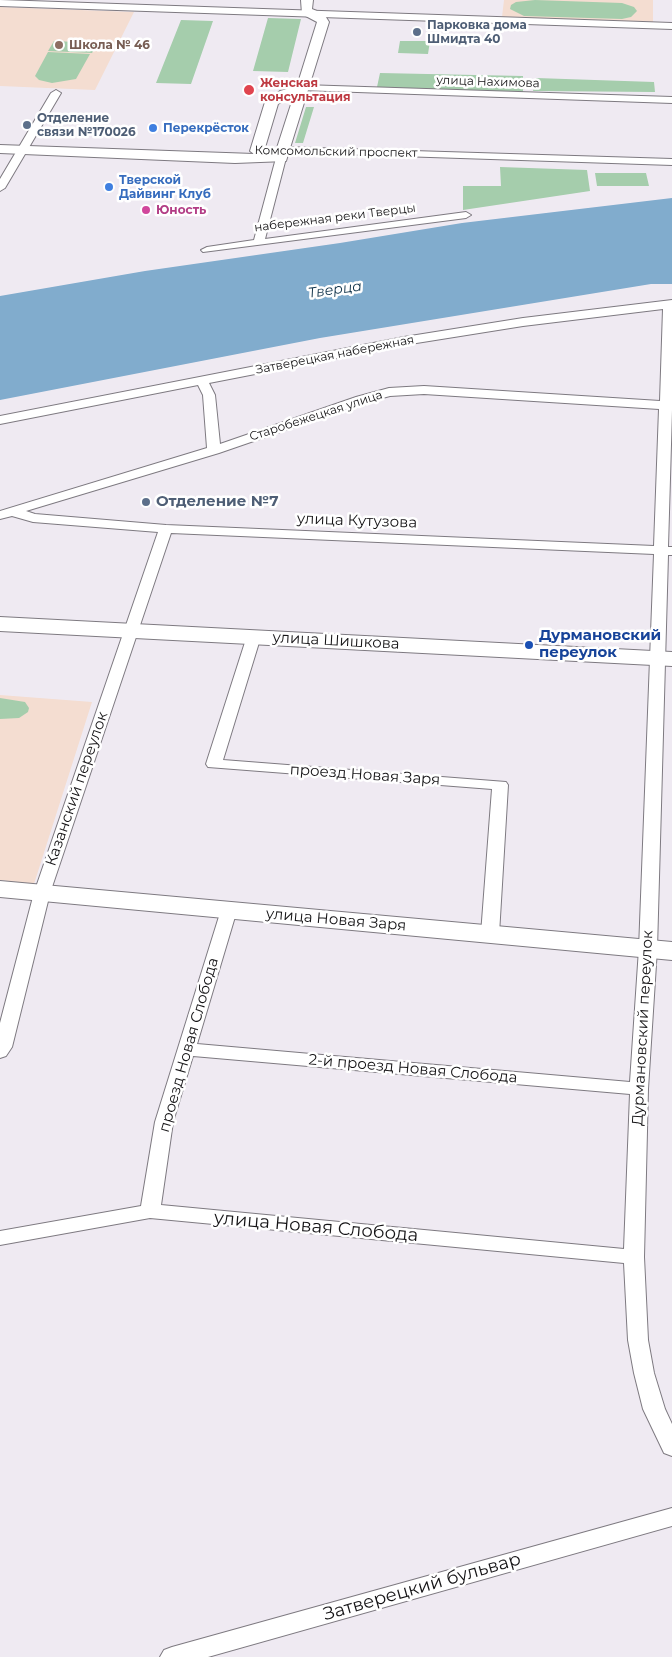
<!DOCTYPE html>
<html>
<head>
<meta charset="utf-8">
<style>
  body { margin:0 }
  canvas { display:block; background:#efeaf2 }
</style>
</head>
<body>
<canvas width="672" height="1657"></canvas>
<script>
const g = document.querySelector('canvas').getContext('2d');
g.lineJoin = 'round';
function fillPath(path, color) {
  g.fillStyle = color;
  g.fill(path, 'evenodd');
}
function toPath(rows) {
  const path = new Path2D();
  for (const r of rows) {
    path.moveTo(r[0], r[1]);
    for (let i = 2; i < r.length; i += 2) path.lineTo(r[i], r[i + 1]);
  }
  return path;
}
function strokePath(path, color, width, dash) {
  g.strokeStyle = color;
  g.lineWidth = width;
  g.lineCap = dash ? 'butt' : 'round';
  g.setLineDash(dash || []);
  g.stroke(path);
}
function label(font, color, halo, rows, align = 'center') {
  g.font = font + ' Montserrat,sans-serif';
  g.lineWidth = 5;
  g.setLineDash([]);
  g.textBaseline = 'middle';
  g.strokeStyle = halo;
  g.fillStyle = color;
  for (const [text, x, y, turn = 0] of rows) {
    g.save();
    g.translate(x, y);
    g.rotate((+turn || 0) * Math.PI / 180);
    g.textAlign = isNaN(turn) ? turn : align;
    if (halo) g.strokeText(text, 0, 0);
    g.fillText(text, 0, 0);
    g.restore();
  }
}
const education = toPath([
  [504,0,653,0,653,22,502,17],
  [0,7,134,12,95,90,0,86],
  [0,695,92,702,34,884,0,880]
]);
const green = toPath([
  [535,0,622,3,634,7,637,11,631,17,622,19,524,16,510,9,511,5,516,2],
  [268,18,301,19,288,72,253,71],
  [181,20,213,21,191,84,156,83],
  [54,41,98,43,92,53,48,51],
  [400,41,430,41,428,54,398,53],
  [48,52,90,54,76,79,52,83,39,80,35,76],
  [380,73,523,76,523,92,377,87],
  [536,78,654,82,655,92,533,91],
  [306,107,314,107,303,143,295,143],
  [500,167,587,170,590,191,463,210,463,186,501,186],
  [595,173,646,173,649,186,597,186],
  [0,698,25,702,29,708,28,712,19,718,0,719]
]);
const water = toPath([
  [672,198,672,284,651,284,320,338,0,400,0,296,145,271,340,243,462,223]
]);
const minor = toPath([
  [0,0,672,23,672,29,0,6,0,0],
  [303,85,672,97,672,103,300,90,300,86,303,85],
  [56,90,61,93,5,188,0,191,0,179,51,93,56,90],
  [283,147,672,159,672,165,279,152,278,150,283,147],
  [281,155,286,158,265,239,466,212,471,215,466,218,203,252,201,250,207,247,254,240,276,158,281,155],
  [672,300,672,410,668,547,672,547,672,555,668,555,657,949,648,1089,644,1257,648,1340,654,1373,665,1409,672,1424,672,1456,664,1453,643,1409,634,1373,628,1340,624,1263,150,1218,0,1245,0,1231,141,1206,155,1122,221,910,223,906,229,905,235,906,237,910,197,1044,630,1082,639,949,654,554,171,533,50,893,12,1047,6,1056,0,1058,0,1023,34,893,158,532,33,522,12,516,0,519,0,511,207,448,203,395,198,385,0,424,0,416,404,337,523,318,672,300],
  [663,309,660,401,424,386,389,388,356,397,220,444,215,395,209,383,404,345,523,326,663,309],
  [424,394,659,409,654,546,166,525,35,514,26,511,219,453,364,403,390,396,424,394],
  [193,1056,630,1094,624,1249,161,1205,173,1122,193,1056],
  [254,632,261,636,223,760,506,782,508,785,499,934,496,938,490,939,484,938,481,934,492,789,208,767,206,764,247,636,254,632],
  [672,1508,672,1526,208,1657,160,1657,164,1650,172,1647,672,1508]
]);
const tertiary = toPath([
  [301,0,313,0,312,9,324,14,329,22,286,161,235,163,0,153,0,145,254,154,250,151,265,102,280,91,297,86,317,22,302,14,301,0],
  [294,95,275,154,260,154,264,151,278,104,294,95]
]);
const primary = toPath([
  [0,617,672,652,672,666,0,631,0,617],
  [0,881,672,942,672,960,0,897,0,881]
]);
const markers = [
  [417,32,5,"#5c6f8a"],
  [59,45,5,"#8d6e63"],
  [249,90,6,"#e0444e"],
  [27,125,5,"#5c6f8a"],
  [153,128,5,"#3f7fe0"],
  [109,187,5,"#3f7fe0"],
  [146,210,5,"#d1479c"],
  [146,502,5,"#5c6f8a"],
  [529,645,5,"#1a4fb4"]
];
const farServicenames = [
  ["Парковка дома",427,25],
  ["Шмидта 40",427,39],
  ["Отделение",37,118],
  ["связи №170026",37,132]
];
const farEducationnames = [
  ["Школа № 46",69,45]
];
const farStreetnames = [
  ["улица Нахимова",488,82,2],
  ["Комсомольский проспект",336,152,1],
  ["набережная реки Тверцы",335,218,-7],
  ["Затверецкая набережная",335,355,-11],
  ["Старобежецкая улица",316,416,-18]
];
const farHealthnames = [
  ["Женская",260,83],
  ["консультация",260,97]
];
const farShopnames = [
  ["Перекрёсток",163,128],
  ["Тверской",119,180],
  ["Дайвинг Клуб",119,194]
];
const farHotelnames = [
  ["Юность",156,210]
];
const farWaternames = [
  ["Тверца",335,290,-8]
];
const serviceNames = [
  ["Отделение №7",156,502]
];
const streetNames = [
  ["улица Кутузова",357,521,2],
  ["улица Шишкова",336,641,3],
  ["проезд Новая Заря",365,775,4],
  ["Казанский переулок",77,789,-71],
  ["улица Новая Заря",336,920,5],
  ["Дурмановский переулок",643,1028,-87],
  ["проезд Новая Слобода",189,1045,-74],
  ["2-й проезд Новая Слобода",413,1069,5]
];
const transitNames = [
  ["Дурмановский",539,636],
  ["переулок",539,653]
];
const nearStreetnames = [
  ["улица Новая Слобода",316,1227,5],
  ["Затверецкий бульвар",422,1587,-16]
];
fillPath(education, '#f4ddd1');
fillPath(green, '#a5cdac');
fillPath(water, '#81accd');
strokePath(minor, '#7e7a81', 2);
strokePath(tertiary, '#7e7a81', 2);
strokePath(primary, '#7e7a81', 2);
fillPath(minor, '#fff');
fillPath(tertiary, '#fff');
fillPath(primary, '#fff');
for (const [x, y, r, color] of markers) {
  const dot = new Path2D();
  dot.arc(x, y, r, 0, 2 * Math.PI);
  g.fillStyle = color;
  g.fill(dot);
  strokePath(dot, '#fff', 2);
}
label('bold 12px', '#4e5e75', '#fff', farServicenames, 'left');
label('bold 12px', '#785e54', '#fff', farEducationnames, 'left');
label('12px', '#141315', '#fff', farStreetnames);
label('bold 12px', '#be3a42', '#fff', farHealthnames, 'left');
label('bold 12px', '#366cbe', '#fff', farShopnames, 'left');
label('bold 12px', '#b23c85', '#fff', farHotelnames, 'left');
label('italic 14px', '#0f3249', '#fff', farWaternames);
label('bold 15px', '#4e5e75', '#fff', serviceNames, 'left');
label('15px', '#141315', '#fff', streetNames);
label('bold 15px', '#164399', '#fff', transitNames, 'left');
label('18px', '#141315', '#fff', nearStreetnames);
</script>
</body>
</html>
